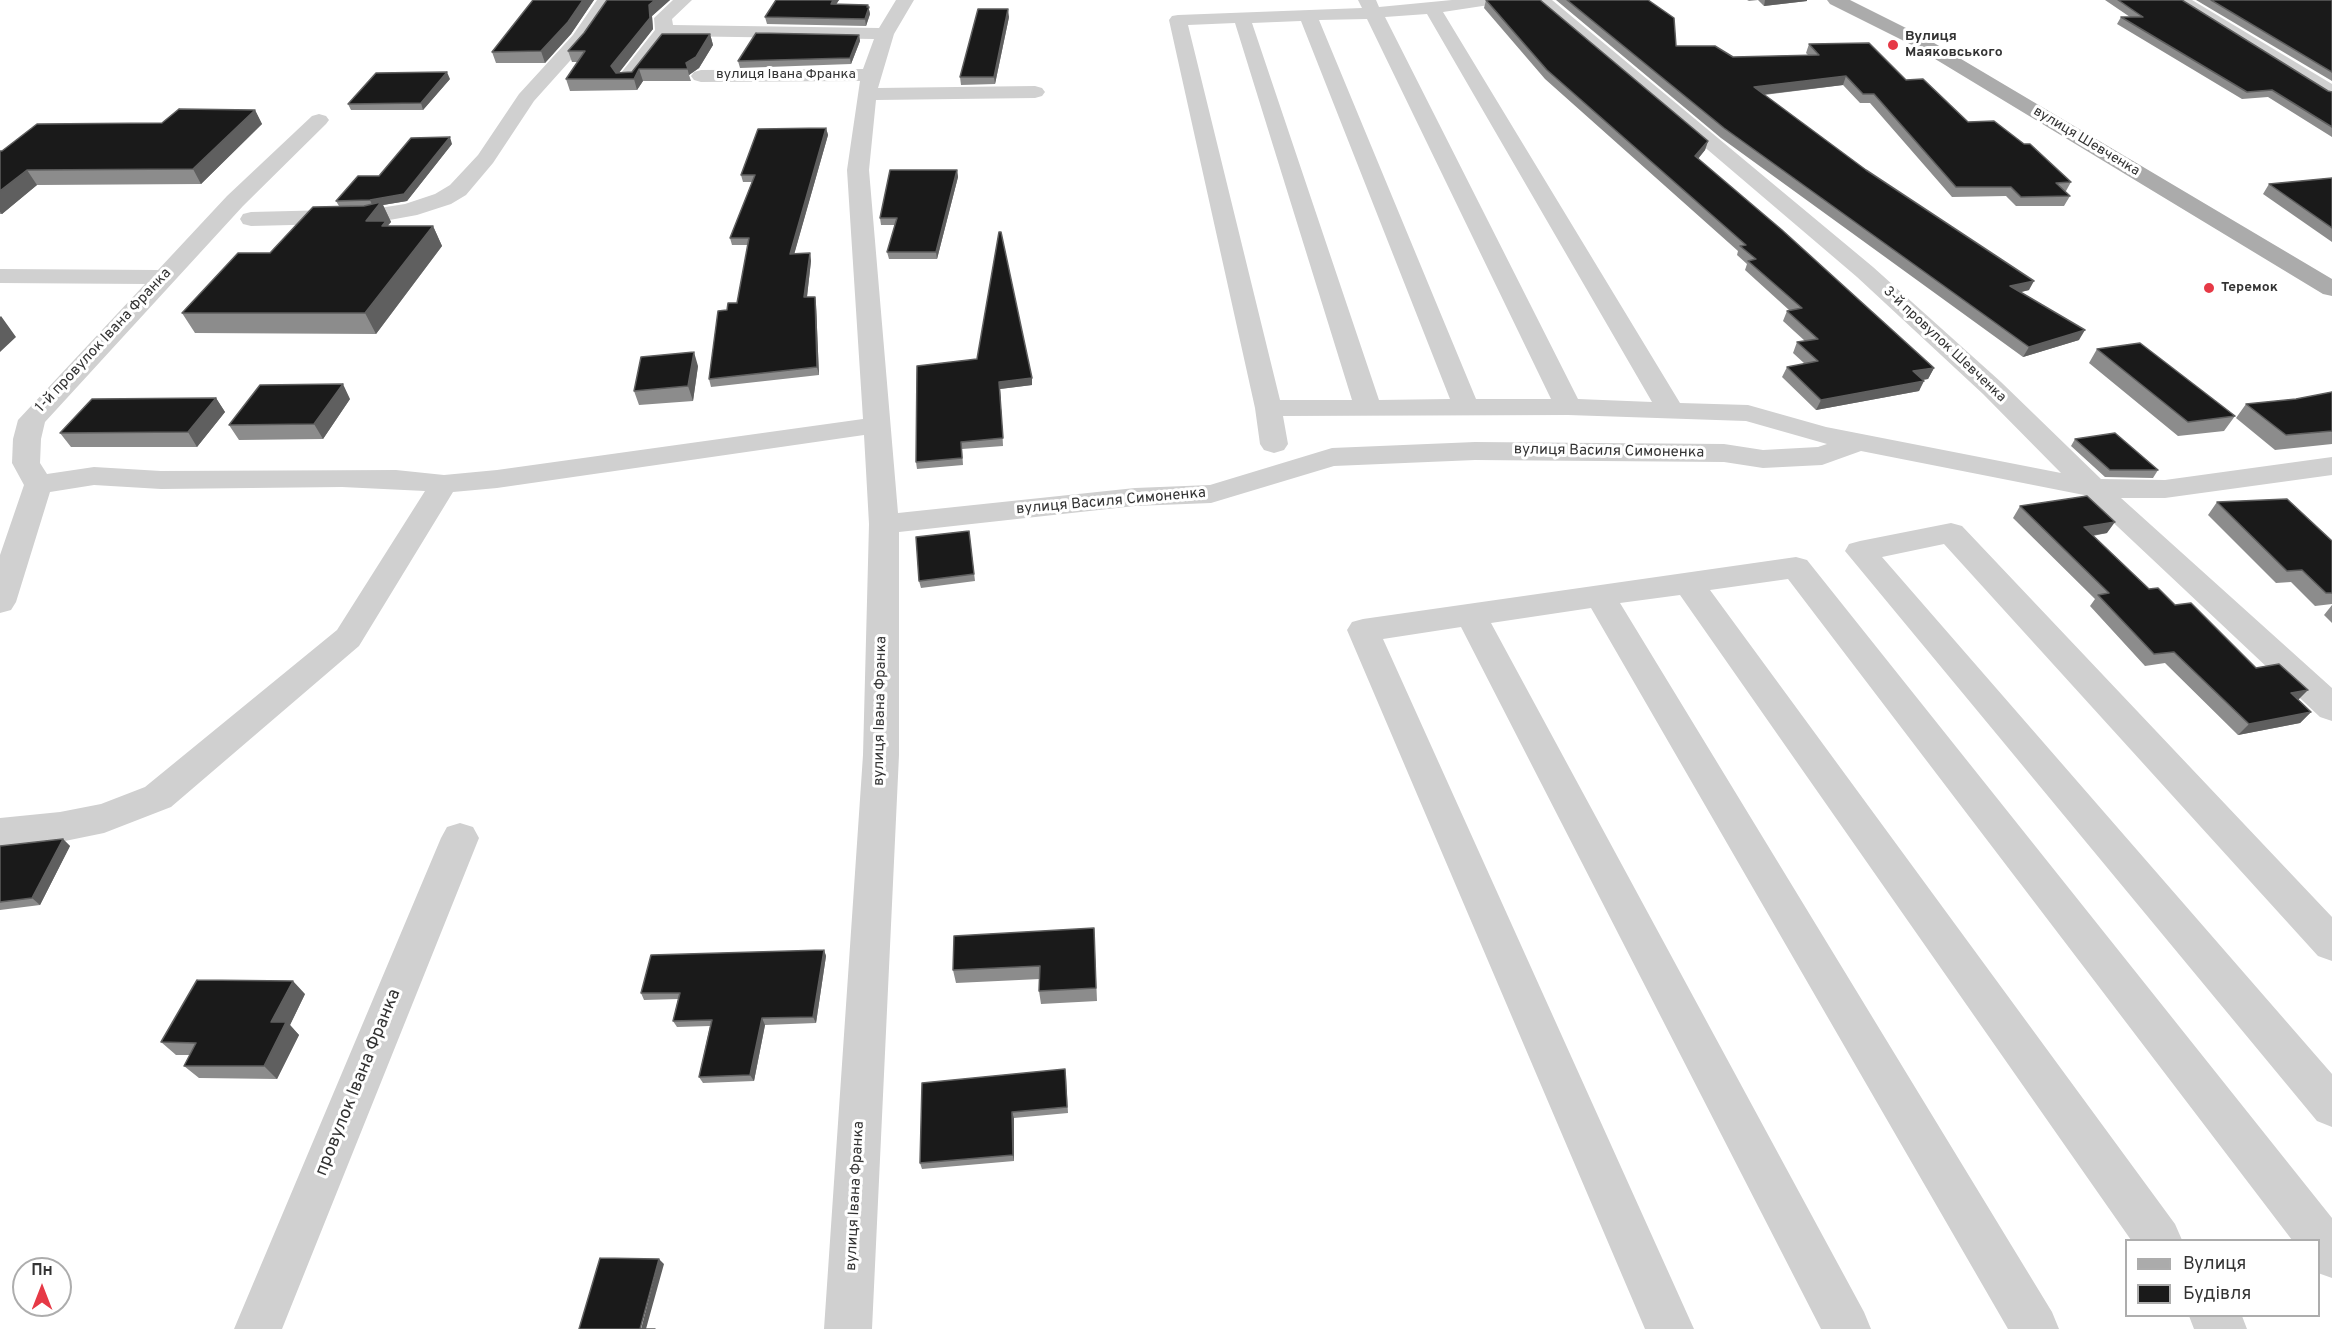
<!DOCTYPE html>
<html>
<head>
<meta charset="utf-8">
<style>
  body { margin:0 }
  #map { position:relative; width:2332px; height:1329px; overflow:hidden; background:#fff; font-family:Overpass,sans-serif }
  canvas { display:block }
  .legend { position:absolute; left:2125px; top:1239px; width:195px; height:78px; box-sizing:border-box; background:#fff; border:2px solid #adadad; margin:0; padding:8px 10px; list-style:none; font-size:18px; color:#333 }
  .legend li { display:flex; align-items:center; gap:12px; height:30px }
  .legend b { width:30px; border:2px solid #adadad }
  .north { position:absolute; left:12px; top:1257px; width:60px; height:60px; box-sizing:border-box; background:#fff; border:2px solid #adadad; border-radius:50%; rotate:0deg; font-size:16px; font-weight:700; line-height:24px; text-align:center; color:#333 }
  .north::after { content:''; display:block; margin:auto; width:21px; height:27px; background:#e63946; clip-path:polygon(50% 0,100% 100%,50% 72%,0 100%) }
</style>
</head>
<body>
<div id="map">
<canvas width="2332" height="1329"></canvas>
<ul class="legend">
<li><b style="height:8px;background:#ababab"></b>Вулиця</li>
<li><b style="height:16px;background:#1a1a1a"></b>Будівля</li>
</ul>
<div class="north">Пн</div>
</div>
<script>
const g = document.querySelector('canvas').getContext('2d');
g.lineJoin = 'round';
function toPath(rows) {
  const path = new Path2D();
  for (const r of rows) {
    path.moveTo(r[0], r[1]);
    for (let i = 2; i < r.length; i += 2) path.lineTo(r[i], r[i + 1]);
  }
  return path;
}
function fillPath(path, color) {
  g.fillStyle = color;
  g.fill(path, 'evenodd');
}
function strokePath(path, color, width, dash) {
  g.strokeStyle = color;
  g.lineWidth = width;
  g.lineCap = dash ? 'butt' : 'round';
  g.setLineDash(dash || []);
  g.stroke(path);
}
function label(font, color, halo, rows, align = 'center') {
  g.font = font + ' Overpass,sans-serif';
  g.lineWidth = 6;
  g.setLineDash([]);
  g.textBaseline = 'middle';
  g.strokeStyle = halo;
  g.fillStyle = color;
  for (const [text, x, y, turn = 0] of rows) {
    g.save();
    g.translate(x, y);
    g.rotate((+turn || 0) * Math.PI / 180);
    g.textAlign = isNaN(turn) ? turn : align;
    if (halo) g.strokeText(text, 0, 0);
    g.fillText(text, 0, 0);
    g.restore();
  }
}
const minor = toPath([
  [597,0,615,0,586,43,534,101,493,163,466,195,451,204,417,215,373,223,251,226,243,224,240,219,243,214,251,212,373,209,405,204,435,194,450,185,478,155,519,94,573,35,597,0],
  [673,0,692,0,672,19,673,25,879,28,896,0,914,0,894,34,878,88,1035,86,1042,88,1045,92,1042,96,1035,98,876,100,869,170,898,513,1135,488,1210,485,1332,448,1475,442,1724,444,1763,450,1818,447,1827,444,1746,421,1568,415,1283,416,1288,444,1284,450,1274,453,1264,450,1260,444,1255,408,1169,20,1172,16,1178,15,1362,8,1358,0,1376,0,1379,7,1452,0,1498,0,1495,4,1489,5,1443,12,1680,403,1748,405,1826,427,2061,473,1983,394,1857,277,1532,0,1552,0,1873,267,2001,382,2101,479,2165,480,2332,457,2332,475,2165,498,2121,498,2332,688,2332,721,2320,717,2084,495,1861,451,1822,465,1763,468,1724,462,1475,460,1334,466,1211,503,1135,506,899,532,899,755,872,1329,824,1329,863,755,869,524,864,435,497,488,453,492,359,646,171,807,104,833,60,842,0,848,0,818,60,812,101,804,145,787,337,630,425,491,342,487,161,489,94,485,50,492,16,602,11,610,0,613,0,555,24,485,12,463,13,439,18,420,145,284,0,283,0,269,158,270,227,196,312,116,319,114,326,116,329,120,326,124,243,206,45,422,41,439,40,463,47,474,94,467,161,471,396,470,444,475,497,470,863,419,847,170,860,81,701,82,694,80,691,76,694,72,701,70,863,69,874,39,669,36,634,82,620,82,617,78,655,30,654,18,673,0],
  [1427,14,1652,402,1578,399,1385,17,1427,14],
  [1367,19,1551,399,1476,399,1319,20,1367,19],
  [1301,21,1450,399,1379,400,1252,23,1301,21],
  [1235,23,1352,400,1280,400,1188,25,1235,23],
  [2171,0,2192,0,2332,84,2332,98,2325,96,2171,0],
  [1951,523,1962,526,2332,917,2332,961,2318,956,1944,544,1882,557,2332,1074,2332,1127,2317,1121,1845,551,1849,544,1860,541,1951,523],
  [1796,557,1807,560,2332,1218,2332,1278,2318,1273,2318,1240,2292,1240,1788,579,1710,590,2175,1224,2182,1240,2131,1240,1680,595,1620,603,2052,1312,2059,1329,2008,1329,1591,608,1491,623,1864,1312,1871,1329,1821,1329,1461,627,1383,639,1694,1329,1645,1329,1347,630,1352,622,1363,619,1796,557],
  [460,823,473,827,479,838,282,1329,234,1329,441,838,447,827,460,823],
  [2189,1316,2242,1316,2247,1329,2194,1329,2189,1316]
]);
const major = toPath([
  [1827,0,1850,0,1924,37,2332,279,2332,296,2323,294,1912,45,1830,4,1827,0]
]);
const wall = toPath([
  [533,0,594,0,571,34,545,63,496,63,492,52],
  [607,0,670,0,652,16,653,29,619,72,632,72,710,34,713,45,699,68,689,75,691,81,643,81,637,90,570,91,566,79,578,62,572,62,568,51,584,33],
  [776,0,839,0,836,4,868,5,870,14,866,26,767,24,765,17],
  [1486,0,1708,141,1705,150,1698,159,1934,368,1928,379,1922,380,1919,391,1816,410,1782,377,1787,367,1805,364,1793,353,1797,342,1805,341,1783,321,1787,311,1789,310,1745,270,1747,264,1737,255,1738,251,1545,79,1484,8],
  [1556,0,1648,0,1676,46,1733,57,1808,55,1806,53,1809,44,1906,80,1968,122,2071,182,2066,191,2065,191,2070,196,2064,206,2016,206,2006,196,1952,197,1870,103,1860,103,1843,85,1764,95,2029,290,2021,292,2079,340,2023,357,1721,138],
  [1747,0,1807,0,1807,1,1764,6,1758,0,1749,1],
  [2105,0,2182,0,2328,91,2332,92,2332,137,2268,97,2242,99,2117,24,2121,17,2130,17],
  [2196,0,2332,0,2332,81],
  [1009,17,995,84,961,85,960,77],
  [859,35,860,41,851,64,740,68,738,61],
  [450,79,423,110,351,110,348,104],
  [255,110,262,124,201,184,37,185,2,214,0,214,0,151,162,123],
  [826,128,828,135,794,254,810,253,811,261,807,297,815,297,816,304,819,375,711,387,709,379,727,310,737,303,748,245,732,245,730,238,752,182,743,182,741,175],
  [452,144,407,201,383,205,391,222,388,226,433,226,442,246,376,334,195,333,182,313,339,206,336,201,379,176],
  [957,170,958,177,937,259,889,259,887,252,895,225,881,225,880,218],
  [2332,178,2332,242,2263,194,2269,184],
  [2097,349,2235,416,2224,431,2178,436,2089,363],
  [698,366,693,401,639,405,634,391],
  [917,366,1032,385,1000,389,1003,446,962,449,963,465,917,469,916,462],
  [2332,392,2332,444,2275,450,2236,418,2246,404,2296,399],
  [216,398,225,412,197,447,71,447,60,433],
  [350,399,323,439,239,440,229,425],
  [2075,439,2158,470,2153,478,2105,477,2071,446],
  [2217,502,2332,541,2332,604,2315,606,2291,582,2276,583,2208,515],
  [2020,506,2107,533,2093,536,2149,589,2175,605,2298,700,2311,712,2300,723,2238,735,2165,663,2145,666,2090,606,2095,599,2013,518],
  [969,531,975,581,921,588,919,581],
  [2332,605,2332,623,2324,615],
  [63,839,70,846,40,905,0,910,0,846],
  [1094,928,1097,1001,1041,1004,1039,991,1040,979,956,983,953,970],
  [824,950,826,956,816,1023,765,1025,754,1081,703,1083,699,1077,710,1026,677,1027,673,1021,678,999,644,1000,641,993],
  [305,994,290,1025,299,1035,277,1079,199,1078,184,1066,190,1055,176,1055,161,1042],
  [1066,1076,1068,1113,1014,1118,1014,1161,922,1169,920,1163]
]);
const shadedWall = toPath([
  [583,0,594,0,571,34,545,63,541,51],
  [655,0,670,0,652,16,653,29,615,78,611,66,649,5],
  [833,0,839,0,832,11,831,4],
  [1765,0,1807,0,1807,1,1764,6],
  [868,5,870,14,866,26,865,19],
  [1008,9,1009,17,995,84,994,77],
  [710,34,713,45,699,68,689,75,686,63],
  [859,35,860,41,851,64,850,58],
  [639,69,643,81,637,90,634,79],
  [447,72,450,79,423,110,421,103],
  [1846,76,1843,85,1751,96,1754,87],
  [255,110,262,124,201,184,193,169],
  [826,128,828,135,792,262,790,254],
  [450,137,452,144,407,201,383,205,391,222,388,225,395,241,366,221,373,207,370,200],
  [1708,141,1705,150,1692,166,1695,156],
  [27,170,37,185,2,214,0,212,0,191],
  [957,170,958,177,937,259,936,252],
  [433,226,442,246,376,334,365,313],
  [810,253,811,261,806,305,804,297],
  [2034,281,2029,290,2005,296,2010,286],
  [815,297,816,304,819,375,817,367],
  [1,316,16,337,0,352,0,317],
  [2085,330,2079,340,2023,357,2029,347],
  [694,352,698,366,693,401,688,386],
  [1934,368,1928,379,1908,382,1913,371],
  [1032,378,1032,385,1000,389,1003,446,999,382],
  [1924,381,1919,391,1816,410,1821,400],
  [343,384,350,399,323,439,314,424],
  [216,398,225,412,197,447,188,432],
  [2115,522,2107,533,2076,538,2084,527],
  [2308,690,2297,701,2291,693],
  [2311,712,2300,723,2238,735,2249,724],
  [63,839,70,846,40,905,32,898],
  [824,950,826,956,816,1023,813,1017],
  [293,981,305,994,290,1025,299,1035,277,1079,264,1066,271,1022],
  [762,1018,765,1025,754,1081,750,1075],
  [1012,1112,1014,1118,1014,1161,1013,1155],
  [659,1259,664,1264,646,1329,641,1329]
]);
const building = toPath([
  [533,0,583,0,568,22,541,51,492,52,533,0],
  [607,0,655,0,649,5,650,18,611,66,616,73,632,72,662,34,710,34,696,57,686,63,688,69,639,69,634,79,566,79,585,51,568,51,584,33,607,0],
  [776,0,833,0,831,4,868,5,867,7,869,7,865,19,765,17,776,0],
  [1486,0,1540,0,1708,141,1695,156,1782,230,1934,368,1913,371,1924,381,1821,400,1787,367,1818,361,1797,342,1818,339,1787,311,1802,308,1748,261,1756,259,1740,246,1746,245,1547,70,1486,0],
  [1567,0,1648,0,1674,18,1676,46,1715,46,1733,57,1819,55,1809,44,1869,43,1906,80,1923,79,1968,122,1994,121,2024,144,2030,144,2071,182,2056,183,2070,196,2021,197,2011,187,1956,187,1874,94,1863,94,1846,76,1754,87,1866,170,2034,281,2010,286,2085,330,2029,347,1724,128,1567,0],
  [2118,0,2182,0,2328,91,2332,92,2332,127,2272,90,2247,92,2121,17,2143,17,2118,0],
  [2211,0,2332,0,2332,72,2211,0],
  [978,9,1008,9,994,77,960,77,978,9],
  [756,33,859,35,850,58,738,61,756,33],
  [447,72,421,103,348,104,376,73,447,72],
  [179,109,255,110,193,169,27,170,0,191,0,151,2,151,37,124,162,123,179,109],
  [826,128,790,254,810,253,804,297,815,297,817,367,709,379,718,311,727,310,728,303,737,303,749,238,730,238,755,175,741,175,758,129,826,128],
  [450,137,404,194,370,200,336,201,358,176,379,176,411,138,450,137],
  [890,170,957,170,936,252,887,252,897,218,880,218,890,170],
  [2332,178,2332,228,2269,184,2332,178],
  [381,202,366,221,386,221,382,226,433,226,365,313,182,313,238,253,270,253,313,207,364,206,381,202],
  [999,232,1001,232,1032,378,999,382,1003,438,961,442,962,458,916,462,917,366,977,359,999,232],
  [2140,343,2235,416,2188,422,2097,349,2140,343],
  [694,352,688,386,634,391,641,357,694,352],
  [343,384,314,424,229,425,260,385,343,384],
  [2332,392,2332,431,2286,435,2246,404,2296,399,2332,392],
  [216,398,188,432,60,433,92,399,216,398],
  [2115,433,2158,470,2110,470,2075,439,2115,433],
  [2087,496,2115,522,2084,527,2149,589,2158,588,2175,605,2191,603,2256,668,2279,664,2308,690,2291,693,2311,712,2249,724,2174,652,2154,654,2098,595,2109,593,2020,506,2087,496],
  [2287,499,2332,541,2332,593,2326,593,2302,570,2287,571,2217,502,2287,499],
  [969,531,974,574,919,581,916,537,969,531],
  [63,839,32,898,0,902,0,846,63,839],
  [1094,928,1096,988,1039,991,1040,966,953,970,954,936,1094,928],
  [824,950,813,1017,762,1018,750,1075,699,1077,712,1020,673,1021,680,993,641,993,651,955,824,950],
  [197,980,293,981,271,1022,286,1022,264,1066,184,1066,196,1043,161,1042,197,980],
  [1065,1069,1067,1107,1012,1112,1013,1155,920,1163,922,1083,1065,1069],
  [600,1258,659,1259,640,1329,655,1329,579,1329,600,1258]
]);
const markers = [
  [1893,45,6,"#e63946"],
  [2209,288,6,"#e63946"]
];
const farPoinames = [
  ["Вулиця",1905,37],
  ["Маяковського",1905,53],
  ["Теремок",2221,288]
];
const farStreetnames = [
  ["вулиця Івана Франка",786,75],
  ["вулиця Шевченка",2086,142,31],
  ["3-й провулок Шевченка",1944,345,43]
];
const streetNames = [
  ["1-й провулок Івана Франка",104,341,-47],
  ["вулиця Василя Симоненка",1609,452,1],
  ["вулиця Василя Симоненка",1111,502,-5],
  ["вулиця Івана Франка",881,711,-89],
  ["вулиця Івана Франка",856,1196,-87]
];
const nearStreetnames = [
  ["провулок Івана Франка",359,1083,-68]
];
fillPath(minor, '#d0d0d0');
fillPath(major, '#ababab');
fillPath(wall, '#8c8c8c');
fillPath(shadedWall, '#5f5f5f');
fillPath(building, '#1a1a1a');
strokePath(building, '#5f5f5f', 1.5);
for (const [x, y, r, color] of markers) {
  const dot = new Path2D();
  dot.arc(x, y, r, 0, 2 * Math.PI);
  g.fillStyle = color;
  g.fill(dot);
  strokePath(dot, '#fff', 2);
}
label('bold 14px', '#333', '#fff', farPoinames, 'left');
label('14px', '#333', '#fff', farStreetnames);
label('15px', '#333', '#fff', streetNames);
label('18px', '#333', '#fff', nearStreetnames);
</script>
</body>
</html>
